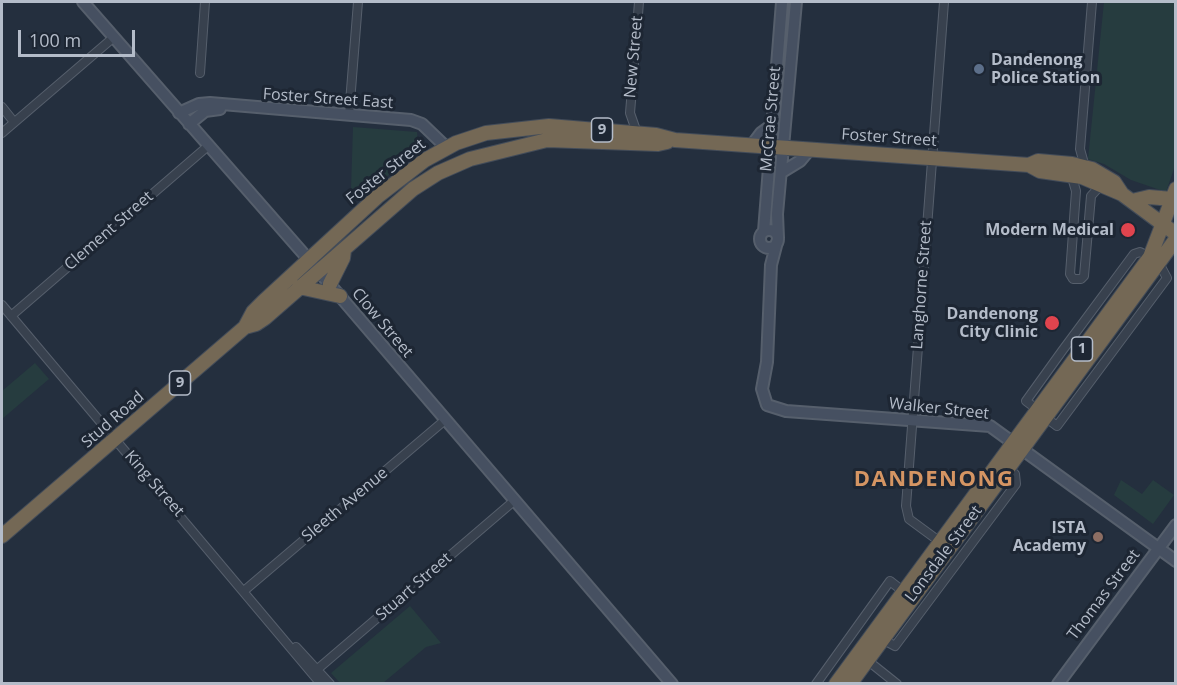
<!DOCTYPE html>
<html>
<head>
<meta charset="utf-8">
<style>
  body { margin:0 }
  #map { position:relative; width:1177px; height:685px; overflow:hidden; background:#242f3e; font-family:"Open Sans",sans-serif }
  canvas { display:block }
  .frame { position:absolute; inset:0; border:3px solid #b4bcc9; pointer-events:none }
  .scale { position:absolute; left:18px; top:30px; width:117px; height:27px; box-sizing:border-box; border:3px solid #b4bcc9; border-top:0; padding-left:8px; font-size:18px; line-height:21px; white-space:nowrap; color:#b4bcc9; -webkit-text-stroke:4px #1d2633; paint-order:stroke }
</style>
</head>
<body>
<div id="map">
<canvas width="1177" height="685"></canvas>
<div class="frame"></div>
<div class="scale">100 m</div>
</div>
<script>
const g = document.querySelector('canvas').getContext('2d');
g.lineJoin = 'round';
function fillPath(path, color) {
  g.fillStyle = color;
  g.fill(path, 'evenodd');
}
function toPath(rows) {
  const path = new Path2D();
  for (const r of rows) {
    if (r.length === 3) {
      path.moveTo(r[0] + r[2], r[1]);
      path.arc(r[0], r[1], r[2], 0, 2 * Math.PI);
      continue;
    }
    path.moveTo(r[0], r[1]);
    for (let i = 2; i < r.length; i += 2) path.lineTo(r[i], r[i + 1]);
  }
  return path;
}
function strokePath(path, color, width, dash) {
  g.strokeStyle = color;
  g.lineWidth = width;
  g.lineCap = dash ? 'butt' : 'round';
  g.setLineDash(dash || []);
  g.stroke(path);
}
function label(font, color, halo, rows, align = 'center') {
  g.font = font + ' "Open Sans",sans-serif';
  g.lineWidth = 6;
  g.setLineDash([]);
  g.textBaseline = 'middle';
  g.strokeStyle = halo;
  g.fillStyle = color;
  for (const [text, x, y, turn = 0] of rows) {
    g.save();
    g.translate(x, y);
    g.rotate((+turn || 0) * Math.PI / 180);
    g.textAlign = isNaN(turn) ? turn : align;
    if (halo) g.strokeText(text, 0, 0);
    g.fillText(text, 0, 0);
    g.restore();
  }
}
const green = toPath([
  [1104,2,1175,2,1176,163,1166,192,1131,180,1104,164,1088,159],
  [353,127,417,132,419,151,357,200,351,189],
  [35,363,49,379,2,419,2,391],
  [1121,480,1142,494,1153,480,1174,495,1153,524,1114,495],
  [410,606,441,643,426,647,383,683,340,683,331,673]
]);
const street = toPath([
  [200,73,205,2],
  [2,107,14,122],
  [349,115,358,2],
  [2,133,114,37],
  [637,133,630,113,639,2],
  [1085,167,1080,149,1092,2],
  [1071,174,1076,191,1070,274,1073,279,1081,279,1084,276,1091,196,1100,186],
  [2,305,321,684],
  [11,316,208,146],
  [1038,410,1026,401,1062,351,1134,254,1140,252,1150,257],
  [1045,417,1057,426,1167,278,1159,263],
  [943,544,909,519,906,506,944,2],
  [245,590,445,420],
  [882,639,895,646,1016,484,1015,474,1008,468],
  [296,647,330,684],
  [867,660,897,684],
  [313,673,515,500],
  [816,684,890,581,904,592]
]);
const secondary = toPath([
  [83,2,309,260,672,684],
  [179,113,199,104,210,103,411,120,422,124,447,148],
  [189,124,205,111,220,109],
  [752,145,761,133,772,125],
  [782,172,800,161,810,149],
  [769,239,9],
  [764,231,782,2],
  [778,238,777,214,796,2],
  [777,242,771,265,767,362,762,389,767,405,786,411,990,426,1176,561],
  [1058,684,1176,525]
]);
const highway = toPath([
  [1029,165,1038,161,1072,164,1092,169,1114,182,1122,194],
  [1132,201,1149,197,1172,199],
  [330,284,343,258,344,250],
  [299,287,340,296],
  [245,327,256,324,265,318,413,189,438,173,470,159,547,140,658,144,667,142],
  [2,536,245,327,253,312,263,302,377,197,425,160,456,143,486,133,549,126,656,135,675,140,1029,165,1040,171,1082,177,1122,194,1176,234],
  [836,684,1150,257,1176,189],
  [850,684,1176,239]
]);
const markers = [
  [979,69,6,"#5c6f8a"],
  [1128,230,8,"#e0444e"],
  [1052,323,8,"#e0444e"],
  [1098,537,6,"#8d6e63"]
];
const shields = [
  [602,130,21],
  [1082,349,21],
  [180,383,21]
];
const shieldNames = [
  ["9",602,130],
  ["1",1082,349],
  ["9",180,383]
];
const streetNames = [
  ["New Street",634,57,-85],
  ["Foster Street East",328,99,4],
  ["McCrae Street",771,119,-85],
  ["Foster Street",889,138,4],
  ["Foster Street",386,172,-38],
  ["Clement Street",109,231,-41],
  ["Langhorne Street",922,285,-86],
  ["Clow Street",382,323,50],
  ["Walker Street",939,409,6],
  ["Stud Road",113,420,-41],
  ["King Street",154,484,49],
  ["Sleeth Avenue",345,505,-40],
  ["Lonsdale Street",944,554,-53],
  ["Stuart Street",414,587,-41],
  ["Thomas Street",1104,595,-53]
];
const poiNames = [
  ["Dandenong",991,60,"left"],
  ["Police Station",991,78,"left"],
  ["Modern Medical",1114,230],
  ["Dandenong",1038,314],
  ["City Clinic",1038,332],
  ["ISTA",1086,528],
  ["Academy",1086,546]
];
const districtNames = [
  ["DANDENONG",934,480]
];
fillPath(green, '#263c3f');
strokePath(street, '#565f6c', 10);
strokePath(secondary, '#565f6c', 14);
strokePath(highway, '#434c59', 16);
strokePath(street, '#38414e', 8);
strokePath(secondary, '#465061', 10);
strokePath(highway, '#746855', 14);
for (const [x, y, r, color] of markers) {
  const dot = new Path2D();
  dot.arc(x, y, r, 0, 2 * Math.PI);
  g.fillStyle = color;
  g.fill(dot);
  strokePath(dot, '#1d2633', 2);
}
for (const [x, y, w] of shields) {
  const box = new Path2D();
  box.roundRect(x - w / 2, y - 12, w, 24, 4.5);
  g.fillStyle = '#1d2633';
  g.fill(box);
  strokePath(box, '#b4bcc9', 1.5);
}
label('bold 15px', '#b4bcc9', null, shieldNames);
label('16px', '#b4bcc9', '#1d2633', streetNames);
label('bold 16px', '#b4bcc9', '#1d2633', poiNames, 'right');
g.letterSpacing = '1.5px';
label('bold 22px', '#d59563', '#1d2633', districtNames);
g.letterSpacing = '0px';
</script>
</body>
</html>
